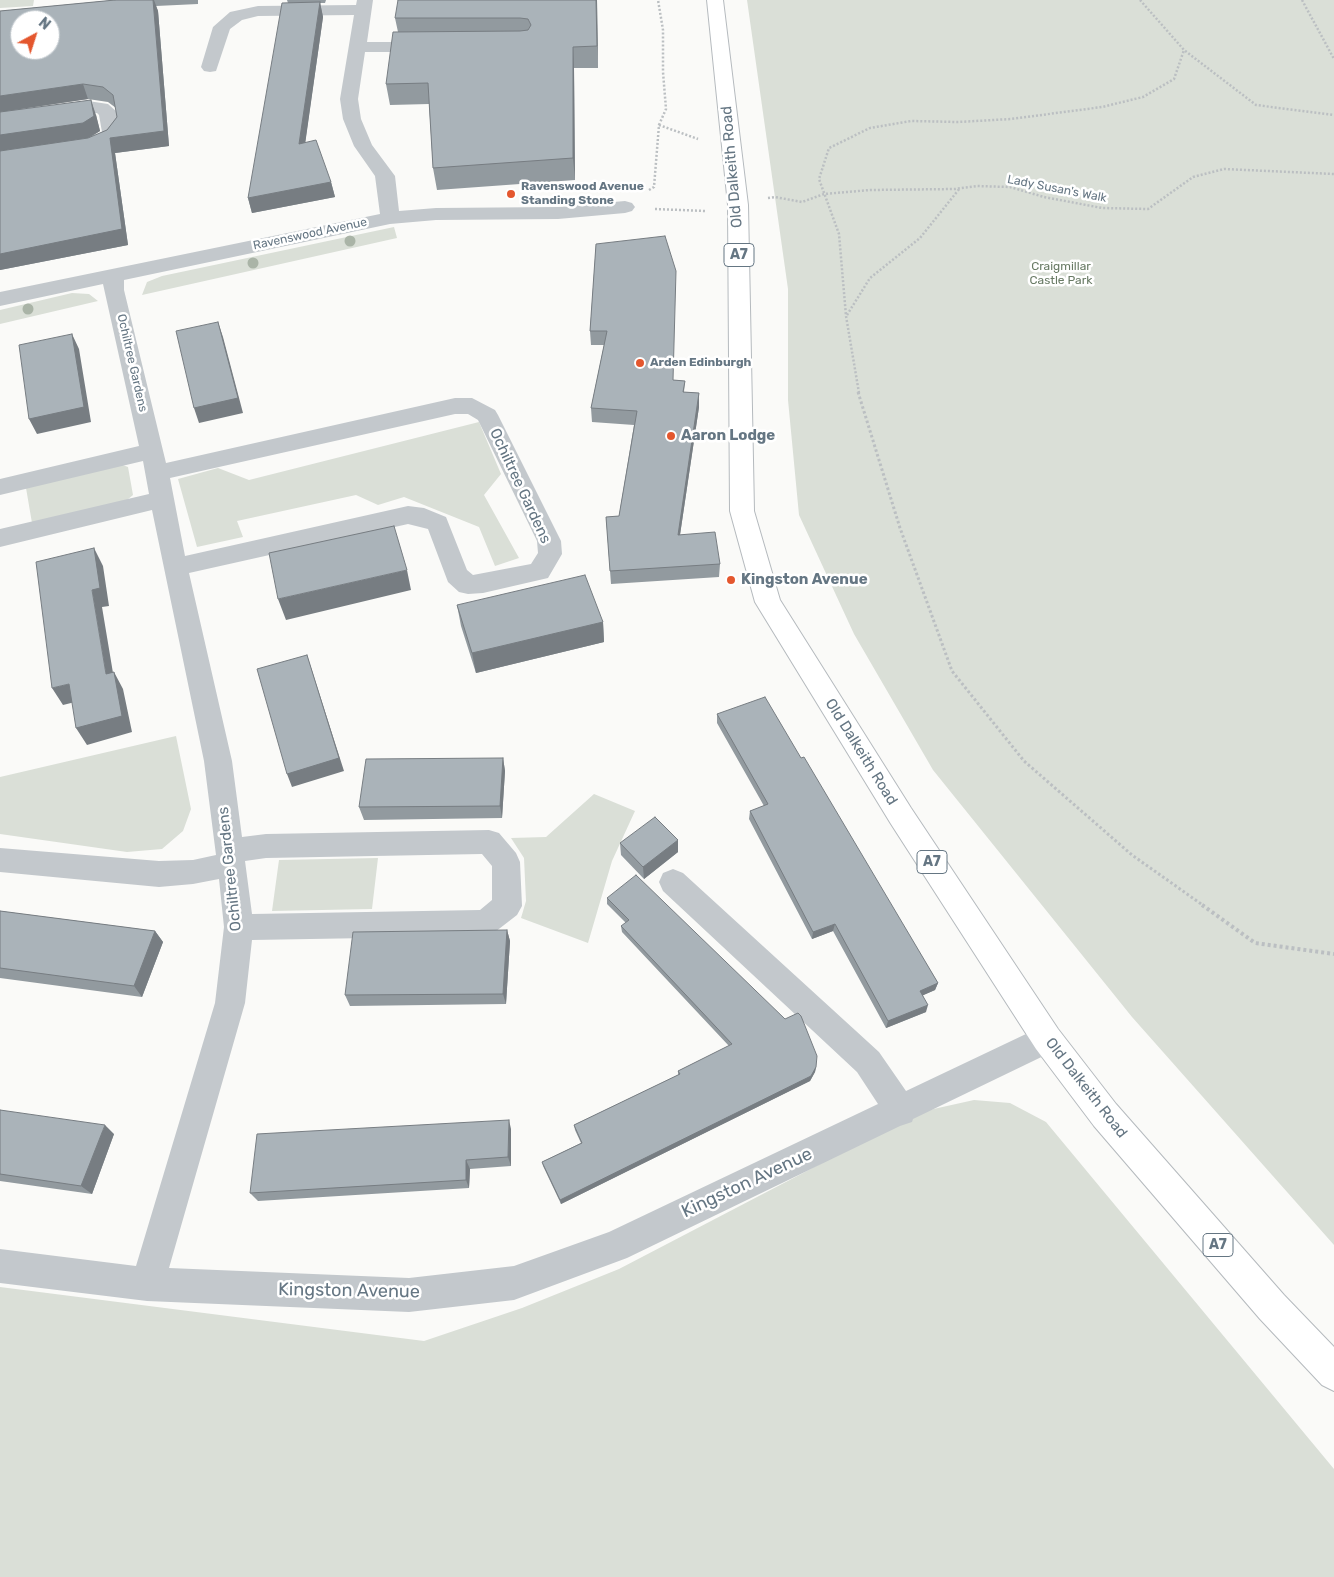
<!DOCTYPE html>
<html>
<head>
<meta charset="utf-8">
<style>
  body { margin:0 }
  #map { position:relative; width:1334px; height:1577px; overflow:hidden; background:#fafaf8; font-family:Rubik,sans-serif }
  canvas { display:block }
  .north { position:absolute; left:10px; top:10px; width:50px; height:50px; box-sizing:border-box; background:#fff; border:1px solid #c1c8cd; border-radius:50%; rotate:40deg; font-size:14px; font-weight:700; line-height:20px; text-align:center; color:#657683 }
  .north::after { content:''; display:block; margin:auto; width:18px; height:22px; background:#e4572e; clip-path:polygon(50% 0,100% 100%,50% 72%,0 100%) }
</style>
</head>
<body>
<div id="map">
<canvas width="1334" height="1577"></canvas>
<div class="north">N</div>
</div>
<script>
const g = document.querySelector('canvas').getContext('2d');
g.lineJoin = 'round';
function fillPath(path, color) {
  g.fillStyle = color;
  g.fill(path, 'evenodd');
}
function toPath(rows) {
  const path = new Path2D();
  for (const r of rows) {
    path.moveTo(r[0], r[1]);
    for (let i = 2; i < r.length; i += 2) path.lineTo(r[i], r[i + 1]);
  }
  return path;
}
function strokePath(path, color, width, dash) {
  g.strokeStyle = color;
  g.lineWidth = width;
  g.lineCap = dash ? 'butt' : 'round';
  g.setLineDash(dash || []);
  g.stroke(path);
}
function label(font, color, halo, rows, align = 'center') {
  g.font = font + ' Rubik,sans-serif';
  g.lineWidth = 5;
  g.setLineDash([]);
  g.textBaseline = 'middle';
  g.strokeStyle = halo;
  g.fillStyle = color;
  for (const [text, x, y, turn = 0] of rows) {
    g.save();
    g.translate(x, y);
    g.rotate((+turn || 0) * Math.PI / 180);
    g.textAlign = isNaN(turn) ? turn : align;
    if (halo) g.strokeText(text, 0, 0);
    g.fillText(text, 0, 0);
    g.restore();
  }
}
const green = toPath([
  [0,0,34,0,33,6,0,8],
  [747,0,1334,0,1334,1245,1132,1017,933,770,854,634,799,515,788,400,788,289],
  [394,227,397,238,142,295,147,282,162,276],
  [72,293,89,294,98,301,0,324,0,310],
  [479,422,501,474,484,495,519,558,495,566,479,527,404,497,378,505,356,495,237,521,243,537,197,547,178,479,218,468,249,480],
  [120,464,128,467,133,495,127,500,32,523,26,488],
  [176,736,191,809,183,831,162,849,127,852,0,834,0,777],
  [594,794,635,811,612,861,588,943,521,918,526,901,524,858,511,838,546,837],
  [378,858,372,909,272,911,279,860],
  [974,1100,1010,1103,1046,1122,1334,1469,1334,1577,0,1577,0,1287,424,1341,522,1308,619,1269,920,1112]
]);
const pathFar2 = toPath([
  [1140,0,1184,50,1256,105,1334,115],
  [1302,0,1334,59],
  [659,125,698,139],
  [649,190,654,187,659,125,666,109,663,72,663,30,658,0],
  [768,198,775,197,802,202,824,194,870,190,955,189,977,186,1010,187,1044,197,1102,208,1148,209,1193,177,1224,169,1334,174],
  [655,209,706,211],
  [847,315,870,278,920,238,960,188],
  [859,393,846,316,839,234,819,179,829,148,870,128,911,121,958,122,1011,119,1102,107,1143,97,1174,79,1184,50]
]);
const pathFar1 = toPath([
  [858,392,900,528,952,671,1024,761,1132,855,1204,906]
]);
const path = toPath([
  [1202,905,1255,943,1334,954]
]);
const minor = toPath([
  [357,0,373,0,367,42,428,42,434,43,437,47,434,51,428,52,365,52,358,99,361,119,372,145,395,176,399,211,436,208,558,207,625,201,632,203,635,207,632,211,625,213,558,219,436,220,390,224,124,280,124,290,166,463,455,398,472,398,495,410,498,415,561,541,562,554,548,578,483,593,468,594,459,592,448,582,428,529,408,524,189,573,232,761,242,837,266,834,489,830,499,833,516,853,520,862,522,906,517,915,495,932,485,936,252,940,245,1003,169,1268,409,1278,514,1266,609,1232,878,1104,857,1072,663,891,659,882,663,873,673,869,683,873,879,1052,906,1091,1047,1024,1058,1029,1062,1039,1058,1049,913,1119,912,1122,900,1126,627,1258,514,1300,409,1312,147,1301,0,1283,0,1249,136,1266,215,1003,224,927,219,879,193,884,159,887,0,872,0,848,159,861,193,860,216,855,204,761,152,510,0,547,0,529,149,494,143,461,0,495,0,479,139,446,103,284,0,306,0,292,380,214,375,176,354,146,343,119,340,99,354,15,258,16,242,20,230,29,216,71,210,72,204,71,201,67,213,27,230,12,258,6,356,5,357,0],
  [455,414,468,414,478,420,537,541,538,553,531,564,473,575,467,570,446,517,424,508,408,506,185,556,170,478,455,414],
  [482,854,492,866,492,900,480,910,252,914,245,861,266,858,482,854],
  [88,101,108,104,117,112,121,133,112,143,101,149,86,152,79,150,77,146,79,142,89,140,102,132,99,115,97,113,88,113,0,126,0,114,88,101]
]);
const major = toPath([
  [707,0,723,0,748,205,754,511,780,600,911,808,1058,1029,1116,1104,1284,1295,1334,1347,1334,1391,1322,1385,1260,1319,1094,1126,1036,1049,891,824,755,602,730,511,728,205,707,0]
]);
const trees = [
  [350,241],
  [253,263],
  [28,309]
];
const wall = toPath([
  [115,0,198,0,198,4,156,6,158,11,169,146,115,153,128,245,0,270,0,11],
  [88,99,108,102,116,108,117,117,107,130,91,137,100,131,96,115,21,109],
  [287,0,326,0,325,3,320,3,323,17,305,143,331,182,335,197,252,213,248,198,288,3],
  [597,0,598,68,574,68,575,180,437,190,433,168,429,104,390,105,386,84,398,32,395,18],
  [596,244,673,380,685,381,684,392,699,393,699,407,680,535,720,564,719,577,611,584,606,517,619,516,634,425,592,422,591,408,604,345,591,345,590,331],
  [457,605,603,622,604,642,476,673,461,626],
  [717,714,801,758,938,983,935,990,923,995,926,1012,886,1028,833,931,812,939,749,819,750,811,764,806,717,723],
  [503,758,505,771,502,818,364,820,359,807],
  [678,840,678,852,644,879,621,855,620,843],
  [607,898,816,1067,815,1072,810,1081,561,1204,543,1166,542,1162,581,1143,575,1130,574,1125,678,1075,678,1071,729,1046,622,932,621,926,626,923,607,904],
  [0,911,155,931,163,942,142,997,0,978],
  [507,930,510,941,506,1004,350,1006,345,995],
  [0,1110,114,1134,92,1194,0,1181],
  [511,1129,511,1166,470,1169,469,1188,258,1201,250,1193]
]);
const shadedWall = toPath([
  [153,0,154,0,158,11,169,146,115,153,128,245,0,270,0,254,110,138,164,131],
  [596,0,597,0,598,68,597,46],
  [320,2,323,17,303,159,299,144],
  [573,47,574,68,575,180,573,158],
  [83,84,88,99,0,112,0,96],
  [91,100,96,115,100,131,88,138,0,151,0,135],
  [331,182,335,197,252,213,248,198],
  [218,322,223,337,243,413,199,423,194,408],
  [72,334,79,349,91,422,37,434,29,419],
  [699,393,699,407,678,548,678,535],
  [94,548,103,566,109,606,102,607,116,691,106,674,92,590],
  [407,570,411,590,286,620,278,599],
  [603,622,604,642,476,673,472,653],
  [307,655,344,771,292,787,287,774],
  [114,672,123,689,132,732,87,745,76,728],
  [69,684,79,701,63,705,52,688],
  [503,758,505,771,502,818,500,806],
  [678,840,678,852,644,879,643,867],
  [835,924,833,931,812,939,813,932],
  [507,930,510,941,506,1004,503,994],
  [155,931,163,942,142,997,134,986],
  [938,983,935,990,917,998,920,991],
  [928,1005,926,1012,886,1028,888,1021],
  [816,1067,815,1072,810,1081,561,1204,560,1200],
  [509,1120,511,1129,511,1166,508,1157],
  [105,1125,114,1134,92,1194,81,1186],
  [466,1160,470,1169,469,1188,466,1180]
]);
const building = toPath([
  [115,0,153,0,164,131,110,138,122,229,0,254,0,151,88,138,107,130,117,117,113,95,103,87,83,84,0,96,0,11,115,0],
  [20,20,50,20,50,50,20,50,20,20],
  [398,0,596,0,597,46,573,47,573,158,433,168,428,83,386,84,393,32,520,31,528,30,531,25,528,19,520,18,395,18,398,0],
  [320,2,299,144,316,140,331,182,248,198,282,3,320,2],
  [91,100,94,116,83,123,0,135,0,112,91,100],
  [665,236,676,271,673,380,685,381,683,392,699,393,678,535,715,532,720,564,610,571,606,517,619,516,637,411,591,408,607,331,590,331,596,244,665,236],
  [218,322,238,398,194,408,176,331,218,322],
  [72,334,84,407,29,419,19,345,72,334],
  [394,526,407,570,278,599,269,553,394,526],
  [94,548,100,588,92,590,106,674,114,672,122,716,76,728,69,684,52,688,36,562,94,548],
  [585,575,603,622,472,653,457,605,585,575],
  [307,655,339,758,287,774,257,669,307,655],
  [765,697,801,758,804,757,938,983,920,991,928,1005,888,1021,835,924,813,932,750,811,768,804,717,714,765,697],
  [503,758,500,806,359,807,366,759,503,758],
  [655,817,678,840,643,867,620,843,655,817],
  [636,875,785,1019,798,1013,801,1016,817,1056,816,1067,811,1076,560,1200,542,1162,582,1143,574,1125,680,1074,678,1071,732,1044,621,926,629,920,607,898,636,875],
  [0,911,155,931,134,986,0,968,0,911],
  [507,930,503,994,345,995,353,932,507,930],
  [0,1110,105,1125,81,1186,0,1174,0,1110],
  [509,1120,508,1157,466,1160,466,1180,250,1193,257,1134,509,1120]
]);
const markers = [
  [511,194,5,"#e4572e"],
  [640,363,5,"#e4572e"],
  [671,436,5,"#e4572e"],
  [731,580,5,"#e4572e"]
];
const farPoinames = [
  ["Ravenswood Avenue",521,187],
  ["Standing Stone",521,201],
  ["Arden Edinburgh",650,363]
];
const farStreetnames = [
  ["Lady Susan's Walk",1057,189,11],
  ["Ravenswood Avenue",310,234,-12],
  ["Ochiltree Gardens",132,363,77]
];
const farParknames = [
  ["Craigmillar",1061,267],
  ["Castle Park",1061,281]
];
const shields = [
  [739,255,30],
  [932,862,30],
  [1218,1245,30]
];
const shieldNames = [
  ["A7",739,255],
  ["A7",932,862],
  ["A7",1218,1245]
];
const streetNames = [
  ["Old Dalkeith Road",732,167,-95],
  ["Ochiltree Gardens",520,486,65],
  ["Old Dalkeith Road",861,752,58],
  ["Ochiltree Gardens",230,869,-96],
  ["Old Dalkeith Road",1086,1088,52]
];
const poiNames = [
  ["Aaron Lodge",681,436],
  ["Kingston Avenue",741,580]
];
const nearStreetnames = [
  ["Kingston Avenue",747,1183,-25],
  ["Kingston Avenue",349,1291,1]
];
fillPath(green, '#dadfd7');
strokePath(major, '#b5babe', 2);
strokePath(pathFar2, '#bbbfc2', 2.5, [2, 2]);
strokePath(pathFar1, '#bbbfc2', 3, [2.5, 2.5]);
strokePath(path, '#bbbfc2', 4, [3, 3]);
fillPath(minor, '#c3c8cc');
fillPath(major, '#fff');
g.fillStyle = '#aab4a7';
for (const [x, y] of trees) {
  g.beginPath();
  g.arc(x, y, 5.5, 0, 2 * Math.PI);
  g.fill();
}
fillPath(wall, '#929a9f');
fillPath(shadedWall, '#777d82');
fillPath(building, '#aab3b9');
strokePath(building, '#777d82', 1);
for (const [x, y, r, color] of markers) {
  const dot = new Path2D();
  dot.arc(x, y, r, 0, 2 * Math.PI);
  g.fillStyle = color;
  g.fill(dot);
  strokePath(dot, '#fff', 2);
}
label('bold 12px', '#657683', '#fff', farPoinames, 'left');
label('12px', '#657683', '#fff', farStreetnames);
label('12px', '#687a64', '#fff', farParknames);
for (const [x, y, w] of shields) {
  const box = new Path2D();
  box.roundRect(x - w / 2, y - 11.5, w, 23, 4);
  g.fillStyle = '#fff';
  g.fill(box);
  strokePath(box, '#657683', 1);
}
label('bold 14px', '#657683', null, shieldNames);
label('15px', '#657683', '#fff', streetNames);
label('bold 15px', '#657683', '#fff', poiNames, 'left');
label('18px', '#657683', '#fff', nearStreetnames);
</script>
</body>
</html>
